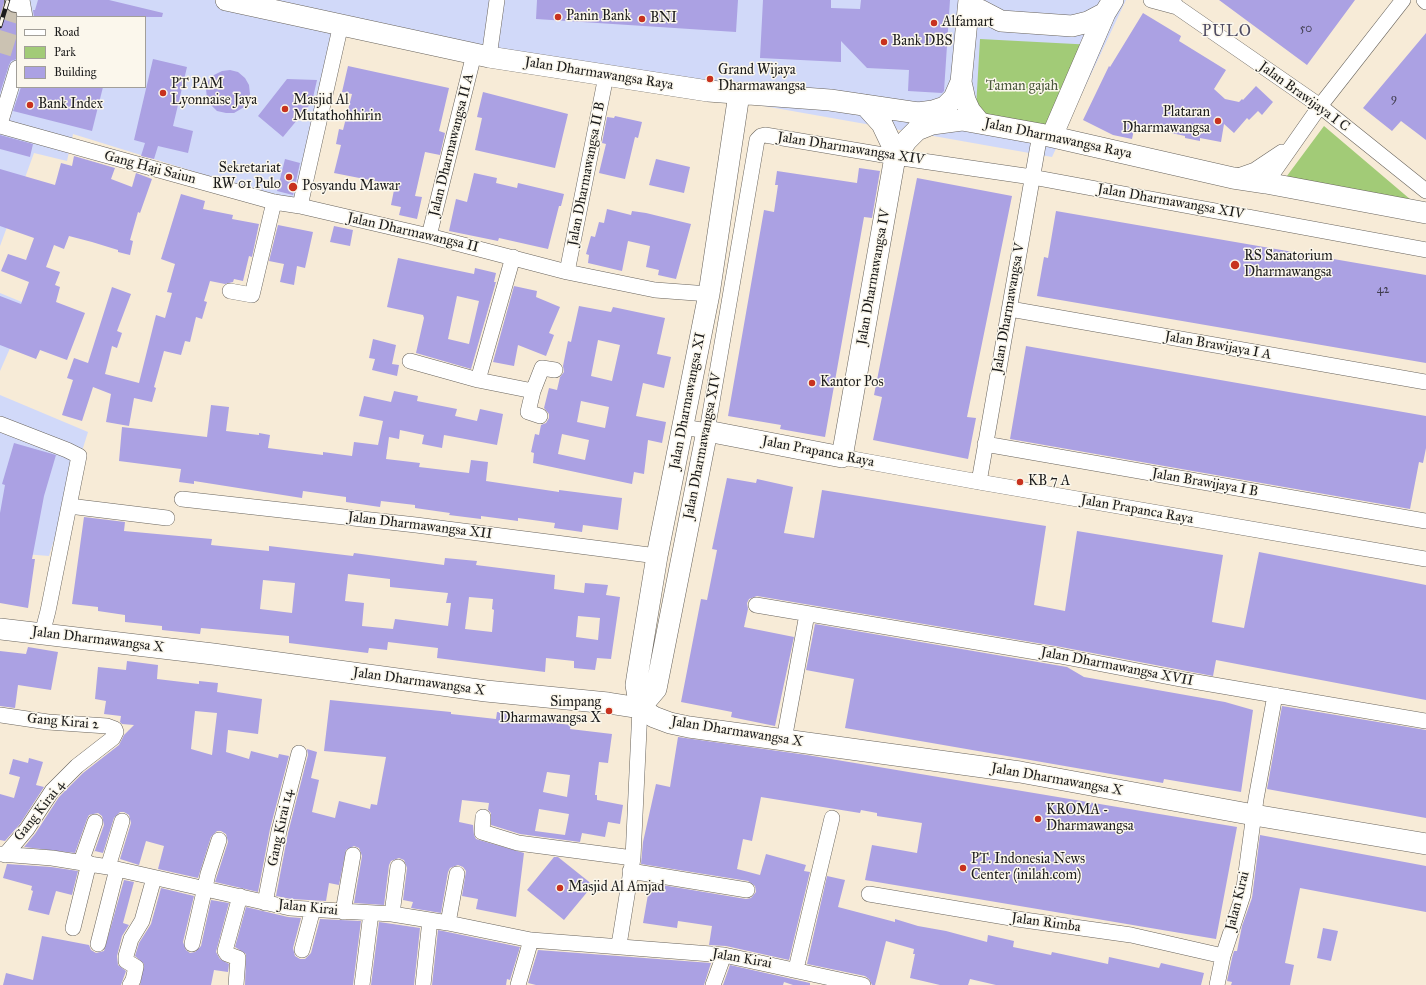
<!DOCTYPE html>
<html>
<head>
<meta charset="utf-8">
<style>
  body { margin:0 }
  #map { position:relative; width:1426px; height:985px; overflow:hidden; background:#f7ebd7; font-family:"IM FELL Great Primer",serif }
  canvas { display:block }
  .legend { position:absolute; left:16px; top:16px; width:130px; height:72px; box-sizing:border-box; background:#fbf7ec; border:1px solid #a29f99; margin:0; padding:5px 7px; list-style:none; font-size:12px; color:#1c1c1c }
  .legend li { display:flex; align-items:center; gap:8px; height:20px }
  .legend b { width:20px; border:1px solid #a29f99 }
</style>
</head>
<body>
<div id="map">
<canvas width="1426" height="985"></canvas>
<ul class="legend">
<li><b style="height:5px;background:#fff"></b>Road</li>
<li><b style="height:11px;background:#a2cb77"></b>Park</li>
<li><b style="height:11px;background:#aba1e3"></b>Building</li>
</ul>
</div>
<script>
const g = document.querySelector('canvas').getContext('2d');
g.lineJoin = 'round';
function fillPath(path, color) {
  g.fillStyle = color;
  g.fill(path, 'evenodd');
}
function toPath(rows) {
  const path = new Path2D();
  for (const r of rows) {
    path.moveTo(r[0], r[1]);
    for (let i = 2; i < r.length; i += 2) path.lineTo(r[i], r[i + 1]);
  }
  return path;
}
function strokePath(path, color, width, dash) {
  g.strokeStyle = color;
  g.lineWidth = width;
  g.lineCap = dash ? 'butt' : 'round';
  g.setLineDash(dash || []);
  g.stroke(path);
}
function label(font, color, halo, rows, align = 'center') {
  g.font = font + ' "IM FELL Great Primer",serif';
  g.lineWidth = 3;
  g.setLineDash([]);
  g.textBaseline = 'middle';
  g.strokeStyle = halo;
  g.fillStyle = color;
  for (const [text, x, y, turn = 0] of rows) {
    g.save();
    g.translate(x, y);
    g.rotate((+turn || 0) * Math.PI / 180);
    g.textAlign = isNaN(turn) ? turn : align;
    if (halo) g.strokeText(text, 0, 0);
    g.fillText(text, 0, 0);
    g.restore();
  }
}
const built = toPath([
  [0,0,1126,0,1052,157,504,60,340,28,302,200,244,187,73,134,67,161,34,153,0,246],
  [17,17,145,17,145,87,17,87],
  [0,293,29,305,0,371],
  [0,395,88,432,49,556,0,552]
]);
const green = toPath([
  [980,39,1094,45,1047,138,975,125],
  [1324,126,1424,211,1281,184]
]);
const building = toPath([
  [0,0,4,0,7,10,15,13,17,21,17,59,11,61,9,65,0,93],
  [38,0,109,0,163,13,162,17,34,17,33,10,35,10],
  [537,0,738,0,736,32,536,19],
  [763,0,831,0,831,8,860,9,861,0,950,0,944,91,942,93,908,91,909,70,867,68,841,41,841,62,760,58],
  [1219,0,1355,0,1307,65],
  [1143,13,1181,36,1179,41,1226,70,1214,89,1225,99,1239,102,1242,99,1243,100,1256,86,1273,102,1262,115,1258,111,1249,120,1247,118,1234,133,1224,124,1221,142,1200,138,1200,141,1185,138,1185,136,1135,125,1132,139,1113,135,1083,120,1109,66,1110,67],
  [1426,33,1426,140,1401,121,1392,131,1363,108],
  [153,59,187,67,173,126,193,131,188,153,158,146,154,159,141,156,145,143,134,140],
  [348,66,449,88,439,131,445,133,440,155,425,152,415,196,422,197,417,219,399,215,401,207,391,205,395,185,334,173,341,145,336,144,339,129,343,130,352,94,342,92],
  [230,70,238,72,245,78,249,85,250,94,246,106,234,113,226,113,217,111,211,105,207,98,206,89,208,81,214,75,222,71],
  [287,79,317,80,312,102,283,137,258,116],
  [21,87,103,87,92,131,13,111],
  [483,92,568,114,555,168,475,150,482,118,477,117],
  [615,116,642,122,638,138,635,137,625,179,599,173,606,144,602,143,607,117,614,118],
  [0,135,33,144,30,157,0,149],
  [74,156,115,168,111,179,132,187,136,173,152,179,140,213,138,212,130,240,133,241,130,255,118,252,118,250,92,242,69,236,64,249,54,245,46,267,60,272,55,285,60,287,56,302,85,313,67,360,40,350,36,359,0,345,0,296,21,304,29,282,1,271,8,254,26,260,34,238,0,226,0,169,55,185,61,163,72,166],
  [285,159,300,163,293,195,277,191],
  [656,159,690,167,684,193,649,185],
  [859,168,880,171,872,218,864,217,825,437,780,429,781,425,728,416,764,210,774,212,778,185,775,185,777,171,857,183],
  [474,173,497,178,496,183,517,188,518,183,564,194,561,206,559,206,548,249,499,238,498,241,449,231,456,199,467,202],
  [917,178,1012,196,967,417,976,418,968,459,873,440,882,397,874,395],
  [181,194,205,201,203,209,233,215,232,219,259,224,252,257,249,256,243,281,234,279,233,282,225,284,210,281,204,301,207,302,202,319,196,317,190,342,185,341,181,355,164,351,154,387,156,388,152,402,134,398,129,426,106,422,111,394,93,387,82,421,62,415,73,380,67,378,74,358,88,363,112,287,131,294,117,331,122,333,117,348,112,346,105,374,139,383,156,315,165,318,172,293,167,292,175,264,161,259],
  [607,209,631,215,632,211,646,213,691,224,676,279,658,275,659,270,646,267,650,246,628,241,622,271,588,263,589,255,586,254,591,236,595,237,599,222,604,223],
  [1056,211,1426,275,1426,363,1037,296,1044,257,1048,258],
  [278,225,313,232,305,268,297,266,294,285,280,282,284,264,269,261],
  [334,226,353,230,350,246,330,242],
  [398,258,474,274,475,268,496,273,494,282,496,282,471,369,416,353,424,318,423,315,387,307],
  [457,296,479,301,469,344,448,339],
  [514,286,537,291,536,297,560,307,549,333,554,335,546,356,518,345,514,366,493,362],
  [579,306,611,312,613,307,665,318,657,354,671,357,664,388,643,383,636,416,666,422,662,443,648,440,644,474,634,472,632,484,533,463,534,453,531,452,535,434,539,435,541,425,546,423,549,418,549,414,544,408,549,388,557,390,560,377,564,372,563,366,568,341,571,342],
  [598,340,620,345,612,381,591,376],
  [581,401,609,407,605,428,577,422],
  [562,434,589,440,585,460,558,454],
  [373,339,396,345,392,364,399,365,397,376,372,370,375,359,369,358],
  [1026,346,1426,416,1426,448,1423,463,1419,462,1410,509,1010,439],
  [394,391,418,396,417,401,457,409,455,416,477,421,480,409,503,414,497,445,444,435,442,448,422,444,424,435,400,430,399,439,389,437,386,459,420,463,419,467,469,473,471,460,488,462,486,481,559,492,559,490,622,498,618,530,583,525,582,532,554,528,555,523,518,518,518,521,481,516,481,519,449,515,450,513,415,508,415,505,381,501,380,507,346,502,346,497,303,491,302,498,194,481,194,484,179,482,181,469,119,461,122,427,207,437,211,405,229,407,226,431,259,435,259,433,270,435,268,448,323,455,323,452,352,456,354,442,378,445,383,421,359,416,364,396,391,402],
  [14,443,56,455,44,496,32,559,35,559,28,608,0,603,0,513,5,485,2,484],
  [727,478,756,483,757,479,793,487,784,533,814,538,822,490,1046,526,1034,605,1065,611,1077,531,1223,555,1212,622,1244,628,1259,552,1426,585,1426,700,1216,660,1213,676,1061,647,757,596,749,599,747,603,748,609,744,627,794,637,775,726,731,717,732,712,681,702,701,599,707,600,717,550,712,549],
  [84,517,125,522,124,531,212,539,211,545,269,551,269,546,353,556,354,553,444,565,445,558,477,561,476,565,555,575,554,589,584,593,585,583,608,585,606,595,620,597,611,659,597,658,595,670,574,668,574,661,546,658,545,672,437,658,438,648,388,642,387,650,369,648,368,653,289,643,289,636,201,628,200,634,162,630,162,626,125,622,125,615,98,611,98,607,72,604],
  [348,574,390,579,390,587,448,593,446,603,451,603,448,626,395,619,393,629,362,626,364,603,345,601],
  [263,580,295,583,292,613,260,609],
  [469,597,493,599,492,609,494,610,492,632,465,629],
  [578,616,600,618,598,640,576,637],
  [815,624,1067,667,1084,677,1225,702,1253,710,1241,792,1164,779,1163,783,845,728,854,679,806,670],
  [28,647,58,652,51,690,18,685,15,708,0,706,0,651,26,654],
  [127,661,158,665,157,679,199,684,199,681,218,683,217,692,262,699,258,734,228,730,226,752,249,759,251,751,278,758,279,754,289,756,270,829,258,892,215,882,228,842,226,834,221,831,217,831,211,837,198,878,158,869,164,846,146,841,139,865,120,859,131,823,129,815,124,812,120,812,114,818,103,853,95,851,94,853,104,825,102,816,98,813,89,815,87,819,75,853,24,847,35,834,59,797,83,773,119,745,124,735,134,725,122,724,120,722,121,716,104,714,106,701,95,699,98,667,126,670],
  [195,711,217,713,212,755,191,749],
  [330,700,451,712,451,714,496,719,497,712,546,717,546,722,571,725,570,729,612,734,608,763,599,762,595,795,597,795,597,800,623,805,620,824,608,822,605,837,582,833,580,842,520,834,491,825,491,813,488,810,489,803,462,800,459,822,473,825,474,835,476,839,524,853,516,917,476,909,478,899,462,896,466,871,463,867,458,865,450,868,448,872,441,913,411,908,413,902,403,900,407,868,404,860,399,858,391,861,389,865,384,905,354,903,362,856,359,848,354,846,346,850,339,885,329,883,326,901,291,899,276,896,288,833,308,755,307,749,317,752,311,778,319,780,312,812,335,818,339,801,370,809,371,804,377,805,386,757,324,751],
  [547,772,570,775,567,797,543,792],
  [539,809,569,814,565,835,535,831],
  [1282,706,1426,730,1426,818,1267,789],
  [678,737,807,755,1237,827,1216,939,865,880,872,845,917,853,922,823,877,816,877,813,861,810,860,813,761,797,752,841,743,839,737,869,760,875,766,854,806,865,804,871,810,872,789,960,726,946,709,945,712,926,678,921,677,928,643,923,650,883,746,899,751,898,756,892,755,886,748,881,641,864,643,842,656,784,670,787],
  [29,758,43,762,36,785,44,787,20,824,5,841,0,840,0,794,14,798,20,777,9,774,13,759,28,763],
  [1260,835,1426,866,1426,912,1300,888,1285,963,1294,965,1290,985,1231,985,1232,982,1227,981,1232,958,1234,951,1237,951,1242,926,1252,898],
  [554,857,558,857,593,885,564,920,527,890],
  [7,864,51,867,78,871,72,895,56,891,49,915,28,910,33,891,31,890,32,886,3,878],
  [827,876,845,880,838,907,895,922,895,919,918,926,946,931,987,942,988,935,1014,941,1013,947,1051,955,1052,952,1108,964,1109,957,1159,968,1161,963,1204,973,1201,985,996,985,970,979,968,985,940,985,910,978,915,954,913,954,914,949,886,941,875,985,872,985,869,979,865,976,807,964],
  [124,880,134,882,123,923,129,925,122,936,117,956,118,965,126,971,121,985,3,985,6,973,33,980,42,936,89,945,91,950,96,953,104,951],
  [161,888,194,896,183,942,186,950,190,953,195,952,201,946,211,900,229,903,216,952,220,959,229,964,228,972,214,970,211,985,140,985,144,964,135,956,139,943,151,924],
  [246,907,288,917,301,918,293,948,295,956,300,959,305,959,311,953,320,919,361,921,353,985,245,985,246,954,235,947],
  [379,922,420,928,414,985,371,985],
  [1323,928,1338,931,1331,961,1317,958],
  [438,930,520,947,510,980,507,979,506,985,432,985],
  [538,950,711,963,704,985,536,985,528,983],
  [730,965,810,983,810,985,793,985,784,982,783,985,723,985]
]);
const primaryTunnel = toPath([
  [0,53,16,1]
]);
const street = toPath([
  [22,0,25,17],
  [1151,0,1177,7],
  [1172,0,1177,7,1320,106,1426,191],
  [1424,0,1426,2],
  [489,57,497,0],
  [0,124,17,68],
  [0,126,274,202,300,206,429,236,567,272,655,290,709,294],
  [1235,177,1255,170,1282,152],
  [1266,183,1320,106,1403,0],
  [300,206,341,24],
  [429,236,474,54],
  [567,272,606,76],
  [230,291,252,295,274,202],
  [1010,309,1426,382],
  [410,361,478,380,533,391,542,368,555,370],
  [478,380,513,257],
  [533,391,528,412,540,416],
  [0,424,67,450,79,456,48,611,42,634],
  [683,427,707,431,757,140,761,136,765,135,895,157,1032,177,1426,250],
  [985,444,1426,521],
  [842,457,979,482,1426,559],
  [979,482,1040,134],
  [182,499,416,525,657,556],
  [69,506,167,518],
  [756,605,1060,656,1180,679,1426,721],
  [0,715,48,722,107,726,115,729,116,732,113,738,77,766,52,791,27,829,5,855],
  [784,740,807,614],
  [483,817,482,832,518,843,633,858],
  [0,854,52,858,108,867,290,908,392,914,448,923,531,940,724,955,863,985],
  [81,862,95,822],
  [108,867,122,821],
  [630,871,747,890],
  [869,894,1017,919,1131,935,1223,956],
  [265,903,279,831,299,753],
  [343,912,353,855],
  [392,914,398,867],
  [448,923,457,874],
  [73,928,89,863],
  [98,944,117,869],
  [192,944,208,874,219,840],
  [619,945,633,858,640,708],
  [302,950,313,909],
  [796,969,832,818],
  [130,985,133,980,136,967,126,961,126,956,131,939,142,921,154,878],
  [236,985,238,958,227,954,225,951,240,896],
  [362,985,371,913],
  [423,985,430,920],
  [518,985,531,940],
  [713,985,724,955],
  [1217,985,1223,956,1243,895,1256,799,1275,695]
]);
const secondary = toPath([
  [226,0,489,57,708,91,830,100,918,113,933,111,945,107,954,98,961,82],
  [969,0,961,82,965,100,970,111,980,123],
  [971,0,976,8,1001,21,1072,26,1088,22,1105,13],
  [1052,136,1105,13,1113,0],
  [895,157,907,140,917,130,932,124,962,120,1040,134,1233,178,1266,183,1426,213],
  [0,629,213,654,486,691,608,703,640,708,654,717,670,723,689,727,1020,772,1254,815,1426,844],
  [640,708,656,689,707,431,842,457,895,157,892,145,882,124,865,105],
  [640,708,636,685,638,672,657,556,709,294,739,94]
]);
const primary = toPath([
  [16,1,17,0]
]);
const rail = toPath([
  [0,26,8,0]
]);
const markers = [
  [558,17,4,"#c8321e"],
  [642,19,4,"#c8321e"],
  [934,23,4,"#c8321e"],
  [884,42,4,"#c8321e"],
  [710,79,4,"#c8321e"],
  [163,93,4,"#c8321e"],
  [30,105,4,"#c8321e"],
  [285,109,4,"#c8321e"],
  [1218,121,4,"#c8321e"],
  [289,177,4,"#c8321e"],
  [293,187,5,"#c8321e"],
  [1235,265,5,"#c8321e"],
  [812,383,4,"#c8321e"],
  [1020,482,4,"#c8321e"],
  [609,711,4,"#c8321e"],
  [1038,819,4,"#c8321e"],
  [963,868,4,"#c8321e"],
  [560,888,4,"#c8321e"]
];
const numberNames = [
  ["50",1306,29],
  ["9",1394,99],
  ["42",1383,290]
];
const poiNames = [
  ["Panin Bank",566,17],
  ["BNI",650,19],
  ["Alfamart",942,23],
  ["Bank DBS",892,42],
  ["Grand Wijaya",718,71],
  ["Dharmawangsa",718,87],
  ["PT PAM",171,85],
  ["Lyonnaise Jaya",171,101],
  ["Masjid Al",293,101],
  ["Mutathohhirin",293,117],
  ["Bank Index",38,105],
  ["Plataran",1210,113,"right"],
  ["Dharmawangsa",1210,129,"right"],
  ["Sekretariat",281,169,"right"],
  ["RW 01 Pulo",281,185,"right"],
  ["Posyandu Mawar",302,187],
  ["RS Sanatorium",1244,257],
  ["Dharmawangsa",1244,273],
  ["Kantor Pos",820,383],
  ["KB 7 A",1028,482],
  ["Simpang",601,703,"right"],
  ["Dharmawangsa X",601,719,"right"],
  ["KROMA -",1046,811],
  ["Dharmawangsa",1046,827],
  ["PT. Indonesia News",971,860],
  ["Center (inilah.com)",971,876],
  ["Masjid Al Amjad",568,888]
];
const streetNames = [
  ["Jalan Dharmawangsa Raya",599,74,9],
  ["Jalan Brawijaya I C",1304,97,36],
  ["Jalan Dharmawangsa Raya",1058,139,12],
  ["Jalan Dharmawangsa II A",452,145,-76],
  ["Jalan Dharmawangsa XIV",851,149,9],
  ["Gang Haji Saiun",150,168,15],
  ["Jalan Dharmawangsa II B",587,174,-79],
  ["Jalan Dharmawangsa XIV",1171,202,10],
  ["Jalan Dharmawangsa II",413,233,13],
  ["Jalan Dharmawangsa IV",874,277,-80],
  ["Jalan Dharmawangsa V",1009,308,-80],
  ["Jalan Brawijaya I A",1218,346,10],
  ["Jalan Dharmawangsa XI",688,401,-79],
  ["Jalan Dharmawangsa XIV",703,446,-79],
  ["Jalan Prapanca Raya",818,452,11],
  ["Jalan Brawijaya I B",1205,483,10],
  ["Jalan Prapanca Raya",1137,510,10],
  ["Jalan Dharmawangsa XII",420,526,7],
  ["Jalan Dharmawangsa X",98,640,7],
  ["Jalan Dharmawangsa XVII",1117,667,11],
  ["Jalan Dharmawangsa X",419,682,8],
  ["Gang Kirai 2",63,722,5],
  ["Jalan Dharmawangsa X",737,732,9],
  ["Jalan Dharmawangsa X",1057,780,10],
  ["Gang Kirai 4",40,811,-52],
  ["Gang Kirai 14",281,828,-78],
  ["Jalan Kirai",1238,901,-76],
  ["Jalan Kirai",308,908,6],
  ["Jalan Rimba",1046,923,8],
  ["Jalan Kirai",742,959,10]
];
const parkNames = [
  ["Taman gajah",1022,87]
];
const quarterNames = [
  ["PULO",1227,32]
];
fillPath(built, '#d1d9f9');
fillPath(green, '#a2cb77');
fillPath(building, '#aba1e3');
strokePath(primaryTunnel, '#cbc2b2', 22, [22, 11]);
strokePath(street, '#69645d', 16);
strokePath(secondary, '#69645d', 22);
strokePath(primary, '#69645d', 24);
strokePath(street, '#fff', 15);
strokePath(secondary, '#fff', 21);
strokePath(primary, '#fff', 22);
strokePath(rail, '#1c1c1c', 4.5);
strokePath(rail, '#fbf7ec', 3, [9]);
for (const [x, y, r, color] of markers) {
  const dot = new Path2D();
  dot.arc(x, y, r, 0, 2 * Math.PI);
  g.fillStyle = color;
  g.fill(dot);
  strokePath(dot, '#fbf7ec', 1.5);
}
label('12px', '#403d4e', null, numberNames);
label('14px', '#1c1c1c', '#fbf7ec', poiNames, 'left');
label('14px', '#1c1c1c', '#fbf7ec', streetNames);
label('14px', '#4b593c', '#fbf7ec', parkNames);
g.letterSpacing = '1px';
label('16px', '#4e4b62', '#fbf7ec', quarterNames);
g.letterSpacing = '0px';
</script>
</body>
</html>
